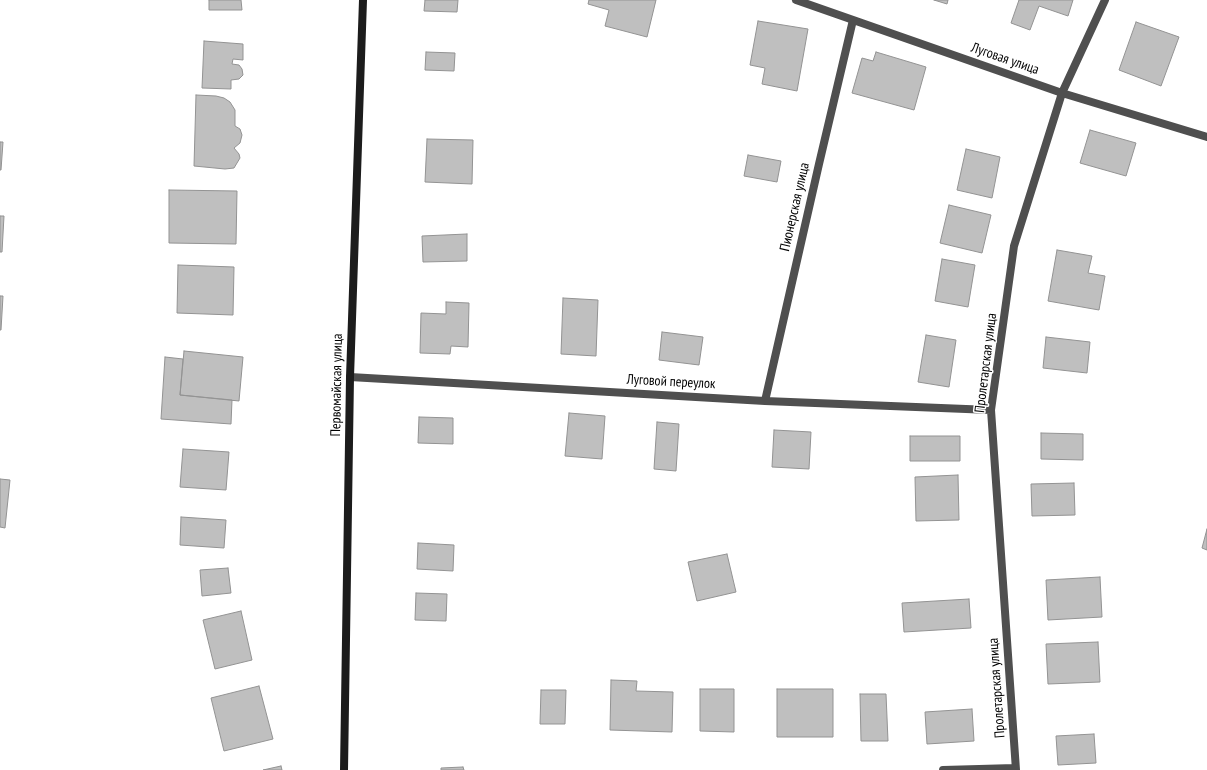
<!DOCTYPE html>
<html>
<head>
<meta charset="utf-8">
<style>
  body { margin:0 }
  canvas { display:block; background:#fff }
</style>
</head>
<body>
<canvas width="1207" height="770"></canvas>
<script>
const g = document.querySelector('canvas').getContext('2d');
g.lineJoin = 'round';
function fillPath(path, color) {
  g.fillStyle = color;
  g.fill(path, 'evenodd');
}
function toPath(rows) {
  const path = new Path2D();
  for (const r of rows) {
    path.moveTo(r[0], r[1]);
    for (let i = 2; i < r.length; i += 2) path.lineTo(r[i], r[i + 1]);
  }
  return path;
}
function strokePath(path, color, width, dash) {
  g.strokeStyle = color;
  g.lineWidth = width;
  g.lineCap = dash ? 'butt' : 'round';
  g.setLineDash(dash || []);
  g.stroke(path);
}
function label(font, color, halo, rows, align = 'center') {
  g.font = font + ' "PT Sans Narrow",sans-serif';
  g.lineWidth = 3;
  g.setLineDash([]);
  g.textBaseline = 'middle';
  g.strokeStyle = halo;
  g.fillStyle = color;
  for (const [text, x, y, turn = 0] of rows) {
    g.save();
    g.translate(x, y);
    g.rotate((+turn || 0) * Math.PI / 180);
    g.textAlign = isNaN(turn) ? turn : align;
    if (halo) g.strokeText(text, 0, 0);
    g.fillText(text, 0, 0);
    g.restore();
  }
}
const building = toPath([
  [209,0,241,0,242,10,209,10,209,0],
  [425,0,458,0,457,12,424,11,425,0],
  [589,0,656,0,647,37,605,26,609,10,588,4,589,0],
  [934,0,948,0,947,4,934,0],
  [1019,0,1073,0,1068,16,1039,6,1030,30,1011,23,1019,0],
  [758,21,808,29,797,91,762,84,765,68,750,65,758,21],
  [1136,22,1179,37,1161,86,1119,70,1136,22],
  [204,41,243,44,243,60,233,59,232,64,239,65,242,69,243,75,239,79,231,80,231,89,202,88,204,41],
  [426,52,455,53,454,71,425,70,426,52],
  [876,52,926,67,914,110,852,93,862,58,873,61,876,52],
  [196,95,216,96,224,98,230,102,235,110,235,126,240,129,242,135,240,143,234,148,239,154,240,158,234,168,225,169,194,166,196,95],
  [1090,130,1136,143,1126,176,1080,163,1090,130],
  [427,139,473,140,472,184,425,182,427,139],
  [0,142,3,142,1,170,0,170,0,142],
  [966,149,1000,157,992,198,957,190,966,149],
  [748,155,781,161,777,182,744,176,748,155],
  [169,190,237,191,236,244,169,243,169,190],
  [949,205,991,215,982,253,940,243,949,205],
  [0,216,4,216,2,252,0,252,0,216],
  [467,234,467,261,423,262,422,236,467,234],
  [1057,250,1092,256,1088,273,1105,276,1099,310,1048,301,1057,250],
  [942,259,975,265,968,307,935,301,942,259],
  [178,265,234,267,233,315,177,313,178,265],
  [0,296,3,296,1,330,0,330,0,296],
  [563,298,598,300,596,356,561,354,563,298],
  [446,302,469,303,468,347,451,346,450,354,420,353,421,313,446,314,446,302],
  [662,332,703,337,699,365,659,360,662,332],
  [926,335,956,340,949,387,918,382,926,335],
  [1046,337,1090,342,1087,373,1043,368,1046,337],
  [184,351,243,357,239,401,180,395,184,351],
  [165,357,183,359,180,395,232,400,231,424,161,419,165,357],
  [569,413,605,416,602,459,565,456,569,413],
  [419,417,453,418,453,444,418,443,419,417],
  [657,422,679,424,676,471,654,469,657,422],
  [774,430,811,432,809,469,772,467,774,430],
  [1041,433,1083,434,1083,460,1041,459,1041,433],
  [910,436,960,436,960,461,910,461,910,436],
  [183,449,229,452,226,490,180,487,183,449],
  [958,475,959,520,916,521,915,477,958,475],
  [0,479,10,480,5,528,0,527,0,479],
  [1074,483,1075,515,1032,516,1031,484,1074,483],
  [181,517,226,520,224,548,180,545,181,517],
  [1207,529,1207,550,1202,548,1207,529],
  [418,543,454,545,453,571,417,569,418,543],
  [727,554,736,592,697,601,688,562,727,554],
  [228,568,231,593,202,596,200,570,228,568],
  [1100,577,1102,617,1048,620,1046,580,1100,577],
  [416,593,447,594,446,621,415,620,416,593],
  [969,599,971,628,904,632,902,603,969,599],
  [241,611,252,660,215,669,203,620,241,611],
  [1098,642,1100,682,1048,684,1046,644,1098,642],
  [611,680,637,681,636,691,673,692,672,732,610,730,611,680],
  [259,686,273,739,224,751,211,698,259,686],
  [700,689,734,689,734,732,700,731,700,689],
  [777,689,833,689,833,737,777,737,777,689],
  [541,690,566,690,565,724,540,724,541,690],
  [860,694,886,694,888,741,861,741,860,694],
  [972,709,974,741,927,744,925,712,972,709],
  [1094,734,1096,763,1058,765,1056,736,1094,734],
  [281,766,282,770,263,770,281,766],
  [463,767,464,770,441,770,441,768,463,767]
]);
const street = toPath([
  [796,0,1062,93,1207,137],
  [350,377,765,401,991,410],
  [765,401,819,164,853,20],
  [943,770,1015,768],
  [1016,770,991,410,1014,246,1062,93,1105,0]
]);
const secondary = toPath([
  [344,770,350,377,363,0]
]);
const streetNames = [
  ["Луговая улица",1005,59,19],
  ["Пионерская улица",795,207,-77],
  ["Пролетарская улица",986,363,-83],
  ["Луговой переулок",671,382,3],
  ["Первомайская улица",337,385,-89],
  ["Пролетарская улица",997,688,-94]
];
fillPath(building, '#bfbfbf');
strokePath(building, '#939393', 1);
strokePath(street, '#4f4f4f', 8);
strokePath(secondary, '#1c1c1c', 8);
label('14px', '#000', '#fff', streetNames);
</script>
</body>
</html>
